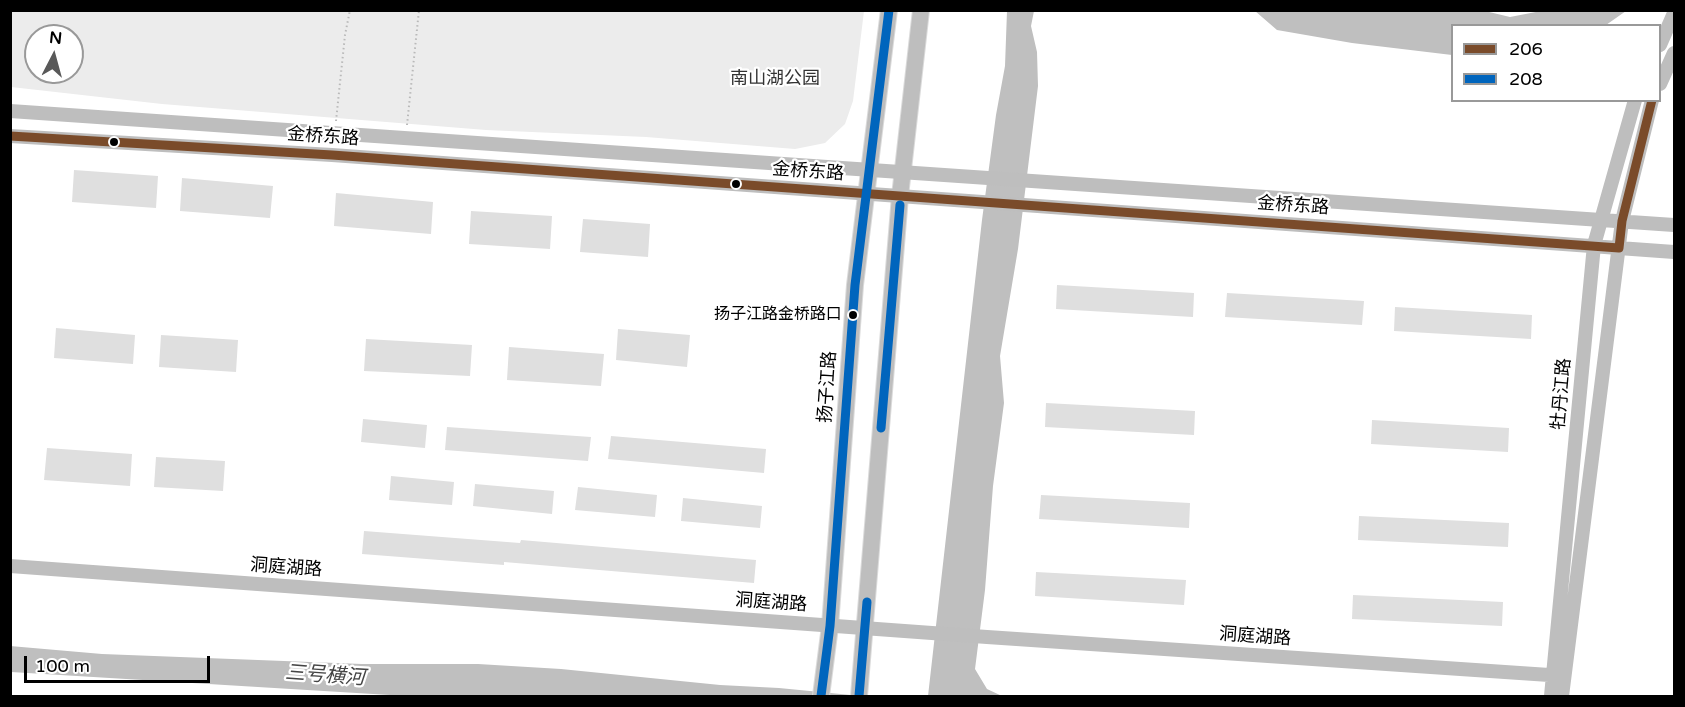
<!DOCTYPE html>
<html>
<head>
<meta charset="utf-8">
<style>
  body { margin:0 }
  #map { position:relative; width:1685px; height:707px; overflow:hidden; background:#fff; font-family:"Varela Round",sans-serif }
  canvas { display:block }
  .frame { position:absolute; inset:0; border:12px solid #000; pointer-events:none }
  .legend { position:absolute; left:1451px; top:24px; width:210px; height:78px; box-sizing:border-box; background:#fff; border:2px solid #999; margin:0; padding:8px 10px; list-style:none; font-size:18px; color:#000 }
  .legend li { display:flex; align-items:center; gap:12px; height:30px }
  .legend b { width:30px; border:2px solid #999 }
  .north { position:absolute; left:24px; top:24px; width:60px; height:60px; box-sizing:border-box; background:#fff; border:2px solid #999; border-radius:50%; rotate:6deg; font-size:16px; font-weight:700; line-height:24px; text-align:center; color:#000 }
  .north::after { content:''; display:block; margin:auto; width:21px; height:27px; background:#595959; clip-path:polygon(50% 0,100% 100%,50% 72%,0 100%) }
  .scale { position:absolute; left:24px; top:656px; width:186px; height:27px; box-sizing:border-box; border:3px solid #000; border-top:0; padding-left:8px; font-size:18px; line-height:21px; white-space:nowrap; color:#000; -webkit-text-stroke:4px #fff; paint-order:stroke }
</style>
</head>
<body>
<div id="map">
<canvas width="1685" height="707"></canvas>
<div class="frame"></div>
<ul class="legend">
<li><b style="height:8px;background:#7a4b2a"></b>206</li>
<li><b style="height:8px;background:#0065bd"></b>208</li>
</ul>
<div class="north">N</div>
<div class="scale">100 m</div>
</div>
<script>
const g = document.querySelector('canvas').getContext('2d');
g.lineJoin = 'round';
function fillPath(path, color) {
  g.fillStyle = color;
  g.fill(path, 'evenodd');
}
function toPath(rows) {
  const path = new Path2D();
  for (const r of rows) {
    path.moveTo(r[0], r[1]);
    for (let i = 2; i < r.length; i += 2) path.lineTo(r[i], r[i + 1]);
  }
  return path;
}
function strokePath(path, color, width, dash) {
  g.strokeStyle = color;
  g.lineWidth = width;
  g.lineCap = dash ? 'butt' : 'round';
  g.setLineDash(dash || []);
  g.stroke(path);
}
function label(font, color, halo, rows, align = 'center') {
  g.font = font + ' "Varela Round","Noto Sans SC",sans-serif';
  g.lineWidth = 4.5;
  g.setLineDash([]);
  g.textBaseline = 'middle';
  g.strokeStyle = halo;
  g.fillStyle = color;
  for (const [text, x, y, turn = 0] of rows) {
    g.save();
    g.translate(x, y);
    g.rotate((+turn || 0) * Math.PI / 180);
    g.textAlign = isNaN(turn) ? turn : align;
    if (halo) g.strokeText(text, 0, 0);
    g.fillText(text, 0, 0);
    g.restore();
  }
}
const green = toPath([
  [11,10,864,10,864,11,853,101,845,124,825,143,795,149,646,137,486,130,162,104,11,87],
  [36,36,72,36,72,72,36,72]
]);
const water = toPath([
  [1007,11,1034,11,1031,26,1037,52,1038,86,1018,249,1000,356,1004,403,993,486,985,590,975,669,987,689,1002,696,928,696,982,220,996,115,1005,66],
  [1485,11,1510,17,1541,11,1626,11,1606,25,1452,26,1452,55,1352,43,1277,30,1255,11],
  [10,646,102,654,362,664,478,664,561,669,720,685,779,688,861,696,406,696,11,672]
]);
const building = toPath([
  [74,170,158,176,156,208,72,202],
  [182,178,273,186,270,218,180,211],
  [336,193,433,202,431,234,334,226],
  [471,211,552,216,550,249,469,244],
  [583,219,650,224,648,257,580,252],
  [1057,285,1194,293,1193,317,1056,309],
  [1227,293,1364,301,1362,325,1225,317],
  [1395,307,1532,315,1531,339,1394,331],
  [56,328,135,335,133,364,54,358],
  [618,329,690,335,687,367,616,360],
  [161,335,238,340,236,372,159,367],
  [366,339,472,345,470,376,364,371],
  [509,347,604,354,601,386,507,380],
  [1046,403,1195,411,1194,435,1045,427],
  [363,419,427,425,425,448,361,442],
  [1372,420,1509,428,1508,452,1371,444],
  [447,427,591,437,588,461,445,450],
  [611,436,766,449,764,473,608,459],
  [47,448,132,454,130,486,44,480],
  [156,457,225,461,223,491,154,487],
  [391,476,454,482,452,505,389,500],
  [475,484,554,491,552,514,473,506],
  [578,487,657,495,655,517,575,510],
  [1041,495,1190,503,1189,528,1039,519],
  [683,498,762,506,760,528,681,521],
  [1359,516,1509,523,1508,547,1358,540],
  [364,531,520,543,521,540,756,560,754,583,504,562,504,565,362,554],
  [1036,572,1186,580,1184,605,1035,596],
  [1353,595,1503,602,1502,626,1352,619]
]);
const path = toPath([
  [336,121,345,35,350,10],
  [407,125,419,10]
]);
const minor = toPath([
  [1660,45,1674,13],
  [1660,84,1674,53],
  [10,111,1674,225],
  [10,136,332,155,1674,252],
  [10,566,987,637,1564,676],
  [1551,696,1594,245,1635,100],
  [1562,696,1622,221,1652,100]
]);
const major = toPath([
  [821,696,830,626,855,285,889,10],
  [859,696,900,196,921,10]
]);
const bus1 = toPath([
  [10,136,332,155,1619,248,1622,221,1652,100]
]);
const bus2 = toPath([
  [881,428,900,205],
  [821,696,830,626,855,285,889,10],
  [859,696,867,602]
]);
const markers = [
  [114,142,5,"#000"],
  [736,184,5,"#000"],
  [853,315,5,"#000"]
];
const busNames = [
  ["扬子江路金桥路口",842,315]
];
const parkNames = [
  ["南山湖公园",775,79]
];
const streetNames = [
  ["金桥东路",323,137,4],
  ["金桥东路",808,172,4],
  ["金桥东路",1293,206,4],
  ["扬子江路",828,387,-86],
  ["牡丹江路",1562,394,-85],
  ["洞庭湖路",286,568,4],
  ["洞庭湖路",771,603,4],
  ["洞庭湖路",1255,637,4]
];
const waterNames = [
  ["三号横河",325,676,4]
];
fillPath(green, '#ececec');
fillPath(water, '#bfbfbf');
fillPath(building, '#dfdfdf');
strokePath(major, '#dbdbdb', 18);
strokePath(path, '#b9b9b9', 2, [1.5, 3]);
strokePath(minor, '#bebebe', 14);
strokePath(major, '#bebebe', 16);
strokePath(bus1, '#7a4b2a', 9);
strokePath(bus2, '#0065bd', 9);
for (const [x, y, r, color] of markers) {
  const dot = new Path2D();
  dot.arc(x, y, r, 0, 2 * Math.PI);
  g.fillStyle = color;
  g.fill(dot);
  strokePath(dot, '#fff', 2);
}
label('16px', '#000', '#fff', busNames, 'right');
label('18px', '#333', '#fff', parkNames);
label('18px', '#000', '#fff', streetNames);
label('italic 20px', '#444', '#fff', waterNames);
</script>
</body>
</html>
